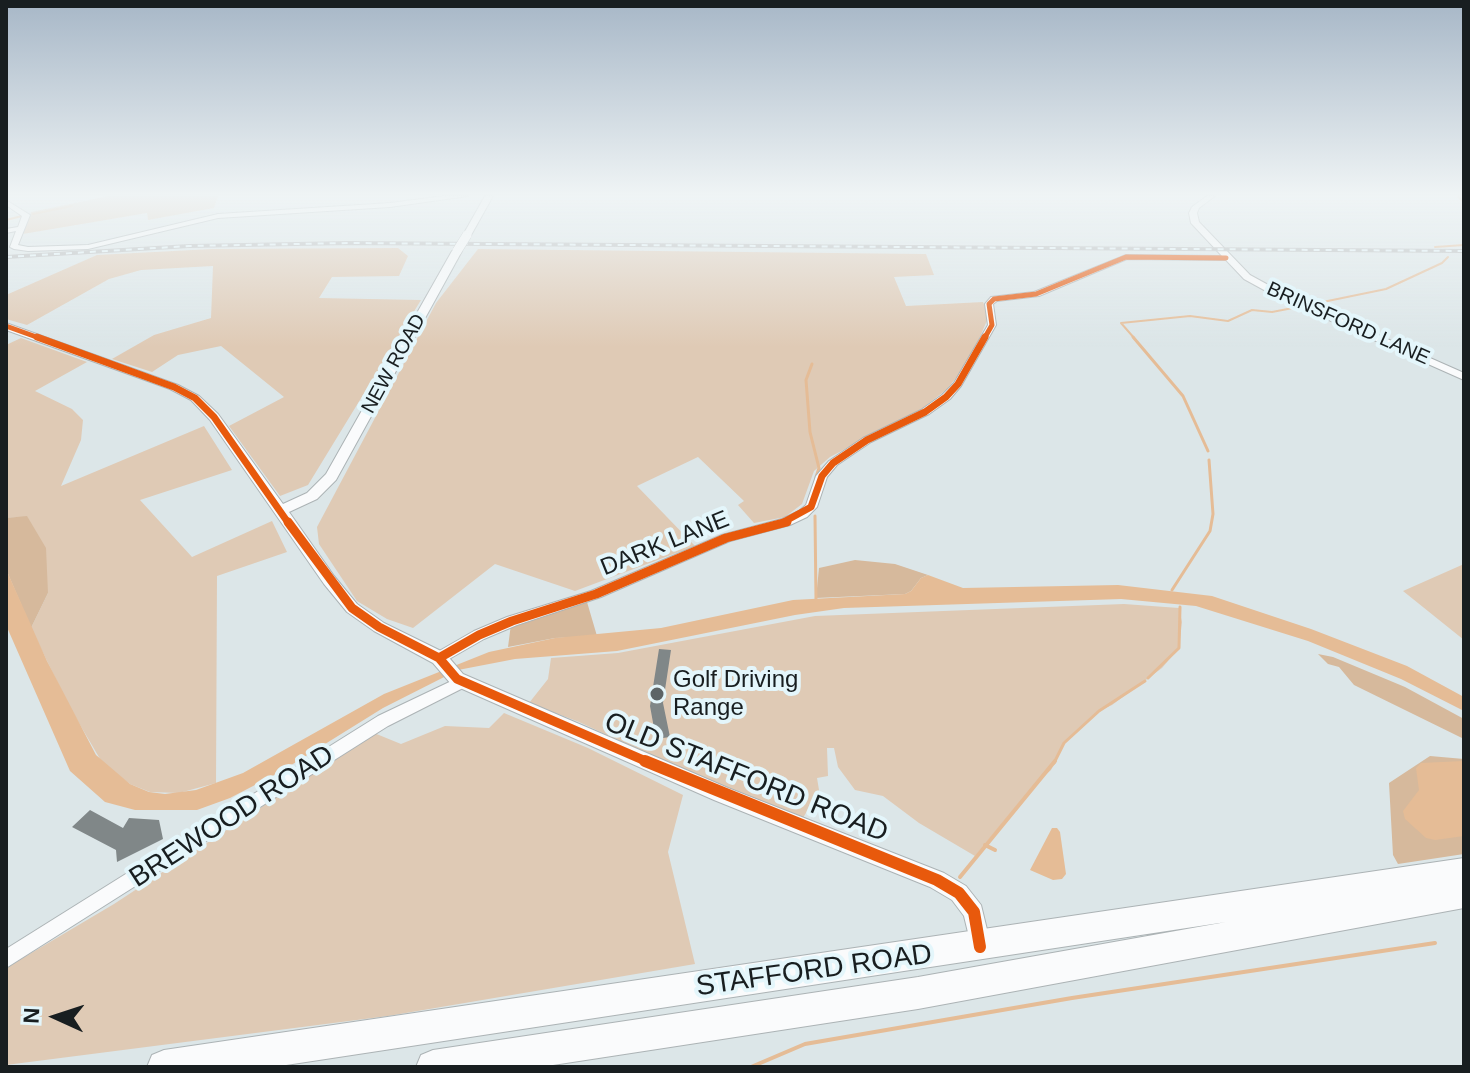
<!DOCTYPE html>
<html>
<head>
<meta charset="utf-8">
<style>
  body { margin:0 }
  #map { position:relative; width:1470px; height:1073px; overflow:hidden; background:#dce6e8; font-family:Arial,sans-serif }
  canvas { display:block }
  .frame { position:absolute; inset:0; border:8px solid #181e20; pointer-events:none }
  .north { position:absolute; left:16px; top:977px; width:80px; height:80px; -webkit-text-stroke:6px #e4f6fb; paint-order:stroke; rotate:273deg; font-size:22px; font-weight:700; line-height:32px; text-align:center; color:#181e20 }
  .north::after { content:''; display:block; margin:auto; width:28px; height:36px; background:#181e20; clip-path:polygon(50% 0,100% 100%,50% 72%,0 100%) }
</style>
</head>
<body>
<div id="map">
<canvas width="1470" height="1073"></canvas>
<div class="frame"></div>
<div class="north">N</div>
</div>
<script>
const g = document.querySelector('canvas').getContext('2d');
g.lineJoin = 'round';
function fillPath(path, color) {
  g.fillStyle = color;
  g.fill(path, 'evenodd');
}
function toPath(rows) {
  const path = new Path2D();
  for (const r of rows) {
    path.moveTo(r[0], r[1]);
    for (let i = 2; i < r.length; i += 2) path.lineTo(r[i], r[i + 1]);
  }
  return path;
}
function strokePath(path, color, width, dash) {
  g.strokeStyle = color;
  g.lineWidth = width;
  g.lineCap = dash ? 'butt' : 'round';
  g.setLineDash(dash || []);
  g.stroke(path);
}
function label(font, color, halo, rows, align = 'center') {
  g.font = font + ' Arial,sans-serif';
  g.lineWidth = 8;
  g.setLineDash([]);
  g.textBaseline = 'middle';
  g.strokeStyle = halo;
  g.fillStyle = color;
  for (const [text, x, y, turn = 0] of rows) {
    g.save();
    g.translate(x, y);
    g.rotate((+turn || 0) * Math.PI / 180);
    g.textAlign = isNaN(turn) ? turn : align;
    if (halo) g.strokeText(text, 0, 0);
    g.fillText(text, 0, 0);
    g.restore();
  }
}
const green = toPath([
  [108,196,218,196,218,197,214,208,148,220,147,213,23,234,31,212],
  [398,248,408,256,399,276,332,277,319,298,421,300,308,485,280,496,229,426,284,397,221,346,178,355,152,372,112,359,154,335,211,318,213,266,141,270,109,279,27,325,6,319,6,295,97,255,212,249],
  [478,249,926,254,934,275,894,277,906,306,983,302,989,316,969,362,947,389,923,408,830,457,814,471,802,504,785,517,754,523,738,505,744,501,698,457,637,486,695,546,575,591,495,564,413,628,387,619,357,601,319,544,317,527,436,303],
  [21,338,87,362,35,391,72,409,83,420,81,440,61,486,204,426,232,470,140,500,192,557,272,521,287,552,217,576,216,783,179,793,150,792,130,784,103,764,69,706,31,628,48,593,27,517,6,518,6,345],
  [1464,564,1464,640,1403,591],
  [1124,604,1179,608,1182,622,1179,648,1162,668,1112,705,1099,711,1064,743,1051,770,1035,784,975,856,919,823,883,796,855,790,838,767,834,748,827,748,828,776,817,778,819,790,803,818,724,789,579,722,529,703,548,679,551,658,618,653,815,616],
  [504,713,588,748,683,795,668,852,695,964,388,1016,6,1065,6,968,114,904,374,733,401,744,445,726,489,728]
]);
const forest = toPath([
  [27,516,46,548,48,593,31,628,6,569,6,518],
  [855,560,895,564,928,575,921,578,911,591,905,594,816,598,819,568],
  [587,602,597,636,555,638,508,647,511,624],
  [1318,654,1333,657,1405,687,1464,719,1464,739,1354,685,1339,667,1328,664],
  [1430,756,1464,759,1464,854,1398,864,1393,855,1389,783]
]);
const water = toPath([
  [6,569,47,661,96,755,130,784,149,792,165,794,196,790,243,773,384,694,489,652,555,638,661,628,793,600,905,594,911,591,921,578,928,575,963,588,1118,585,1212,596,1311,629,1407,666,1464,697,1464,711,1401,679,1308,641,1196,606,1121,599,844,608,795,615,617,651,515,659,458,670,383,708,280,772,230,798,197,810,135,810,105,802,70,771,6,625],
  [1464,761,1464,836,1435,840,1426,838,1405,819,1403,811,1419,790,1416,768,1421,763],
  [1052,828,1057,828,1060,832,1066,874,1062,879,1053,880,1030,870]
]);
const streamFar2 = toPath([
  [1458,196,1464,203],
  [33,214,72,206],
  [6,220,22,216],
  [1435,247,1464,245],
  [1313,304,1386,289,1442,263,1448,257],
  [1135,339,1121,323,1190,316,1228,321,1252,310,1272,312,1298,307]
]);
const streamFar1 = toPath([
  [1133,337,1183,396,1208,451],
  [812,364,806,380,810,432,819,468,816,477],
  [815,516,816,600],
  [1172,590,1210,531,1213,514,1209,460],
  [1148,678,1179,648,1180,607],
  [1054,763,1064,743,1099,711,1145,681]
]);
const stream = toPath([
  [985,845,995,850],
  [960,877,1055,761],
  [751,1067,805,1044,1072,998,1435,943]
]);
const building = toPath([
  [659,649,671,650,663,703,670,737,656,739,650,706],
  [90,810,123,828,129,818,159,820,163,839,117,862,116,850,72,827]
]);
const minor = toPath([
  [444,196,468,196,390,207,218,218,88,249,28,251,14,249,10,247,16,231,6,233,6,229,18,227,22,216,6,205,6,200,30,215,18,245,28,247,88,245,218,214,390,203,444,196],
  [1207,196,1215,196,1199,208,1197,213,1199,222,1250,275,1281,292,1464,373,1464,380,1275,296,1244,279,1226,260,1127,259,1039,296,997,301,993,304,996,325,961,386,950,399,929,414,871,442,837,465,827,477,817,507,807,517,790,525,730,541,601,597,517,625,484,639,444,662,439,664,434,662,432,658,434,654,474,631,507,617,591,591,722,535,782,519,799,511,806,505,816,476,829,461,863,438,921,410,942,395,954,383,988,325,985,304,991,297,1034,292,1126,255,1222,256,1191,223,1189,213,1192,207,1207,196],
  [462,676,467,678,469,682,467,686,388,726,6,968,6,949,378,716,462,676]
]);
const tertiary = toPath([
  [485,196,493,196,470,237,464,237,463,235,485,196],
  [457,248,462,251,336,480,317,499,289,512,334,576,357,604,384,623,445,653,463,674,728,788,944,873,966,886,981,905,991,946,987,953,980,957,973,953,964,916,952,900,930,887,714,800,451,684,433,663,374,631,347,612,324,584,210,420,191,400,170,389,6,330,6,323,178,385,199,396,218,414,283,504,307,493,326,474,452,251,457,248]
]);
const trunk = toPath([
  [1464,858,1464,908,918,1009,540,1067,416,1067,421,1055,433,1050,918,977,1226,922,273,1067,147,1067,152,1055,164,1050,1464,858]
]);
const rail = toPath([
  [6,257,189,246,349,243,1464,251]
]);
const tertiaryBridge = toPath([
  [457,251,467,235]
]);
const cyclewayFar3 = toPath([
  [6,326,42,339],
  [984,339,992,325,989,304,994,299,1036,294,1126,257,1226,258]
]);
const cyclewayFar2 = toPath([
  [37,337,174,387,195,398,214,417,289,524],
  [780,524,811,507,822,476,833,463,867,440,925,412,946,397,958,384,985,337]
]);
const cyclewayFar1 = toPath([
  [288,522,352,608,379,627,439,658,457,679,650,763],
  [439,658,479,635,512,621,596,594,726,538,787,522]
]);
const cycleway = toPath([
  [645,761,937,880,959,893,974,912,980,947]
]);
const markers = [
  [657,694,8,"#5d6466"]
];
const farStreetnames = [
  ["BRINSFORD LANE",1348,324,24],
  ["NEW ROAD",394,364,-61]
];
const streetNames = [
  ["DARK LANE",665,544,-22]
];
const poiNames = [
  ["Golf Driving",673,680],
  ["Range",673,708]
];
const nearStreetnames = [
  ["OLD STAFFORD ROAD",746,778,22],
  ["BREWOOD ROAD",232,817,-33],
  ["STAFFORD ROAD",814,971,-8]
];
fillPath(green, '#dfcab5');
fillPath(forest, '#d6b99c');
fillPath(water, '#e5bc96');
strokePath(streamFar2, '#e5bc96', 2);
strokePath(streamFar1, '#e5bc96', 3);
strokePath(stream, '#e5bc96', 4);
fillPath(building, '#808788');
strokePath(minor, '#acb3b5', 2);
strokePath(tertiary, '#acb3b5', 2);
strokePath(trunk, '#acb3b5', 2);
fillPath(minor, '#fafbfc');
fillPath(tertiary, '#fafbfc');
fillPath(trunk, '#fafbfc');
strokePath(rail, '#b3b6b7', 4);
strokePath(rail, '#e4f6fb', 2, [6]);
strokePath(tertiaryBridge, '#acb3b5', 10, []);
strokePath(tertiaryBridge, '#fafbfc', 9);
strokePath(cyclewayFar3, '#e8590c', 5);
strokePath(cyclewayFar2, '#e8590c', 7);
strokePath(cyclewayFar1, '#e8590c', 9);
strokePath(cycleway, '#e8590c', 12);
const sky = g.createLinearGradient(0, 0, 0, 347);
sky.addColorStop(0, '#a7b7c7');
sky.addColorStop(0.56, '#eff4f5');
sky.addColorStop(1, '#eff4f500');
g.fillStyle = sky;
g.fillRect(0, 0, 1470, 347);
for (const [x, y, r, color] of markers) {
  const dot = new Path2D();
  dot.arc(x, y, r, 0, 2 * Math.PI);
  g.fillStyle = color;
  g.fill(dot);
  strokePath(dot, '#e4f6fb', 3);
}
label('20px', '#181e20', '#e4f6fb', farStreetnames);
label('24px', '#181e20', '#e4f6fb', streetNames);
label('24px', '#181e20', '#e4f6fb', poiNames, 'left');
label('28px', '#181e20', '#e4f6fb', nearStreetnames);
</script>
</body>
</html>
